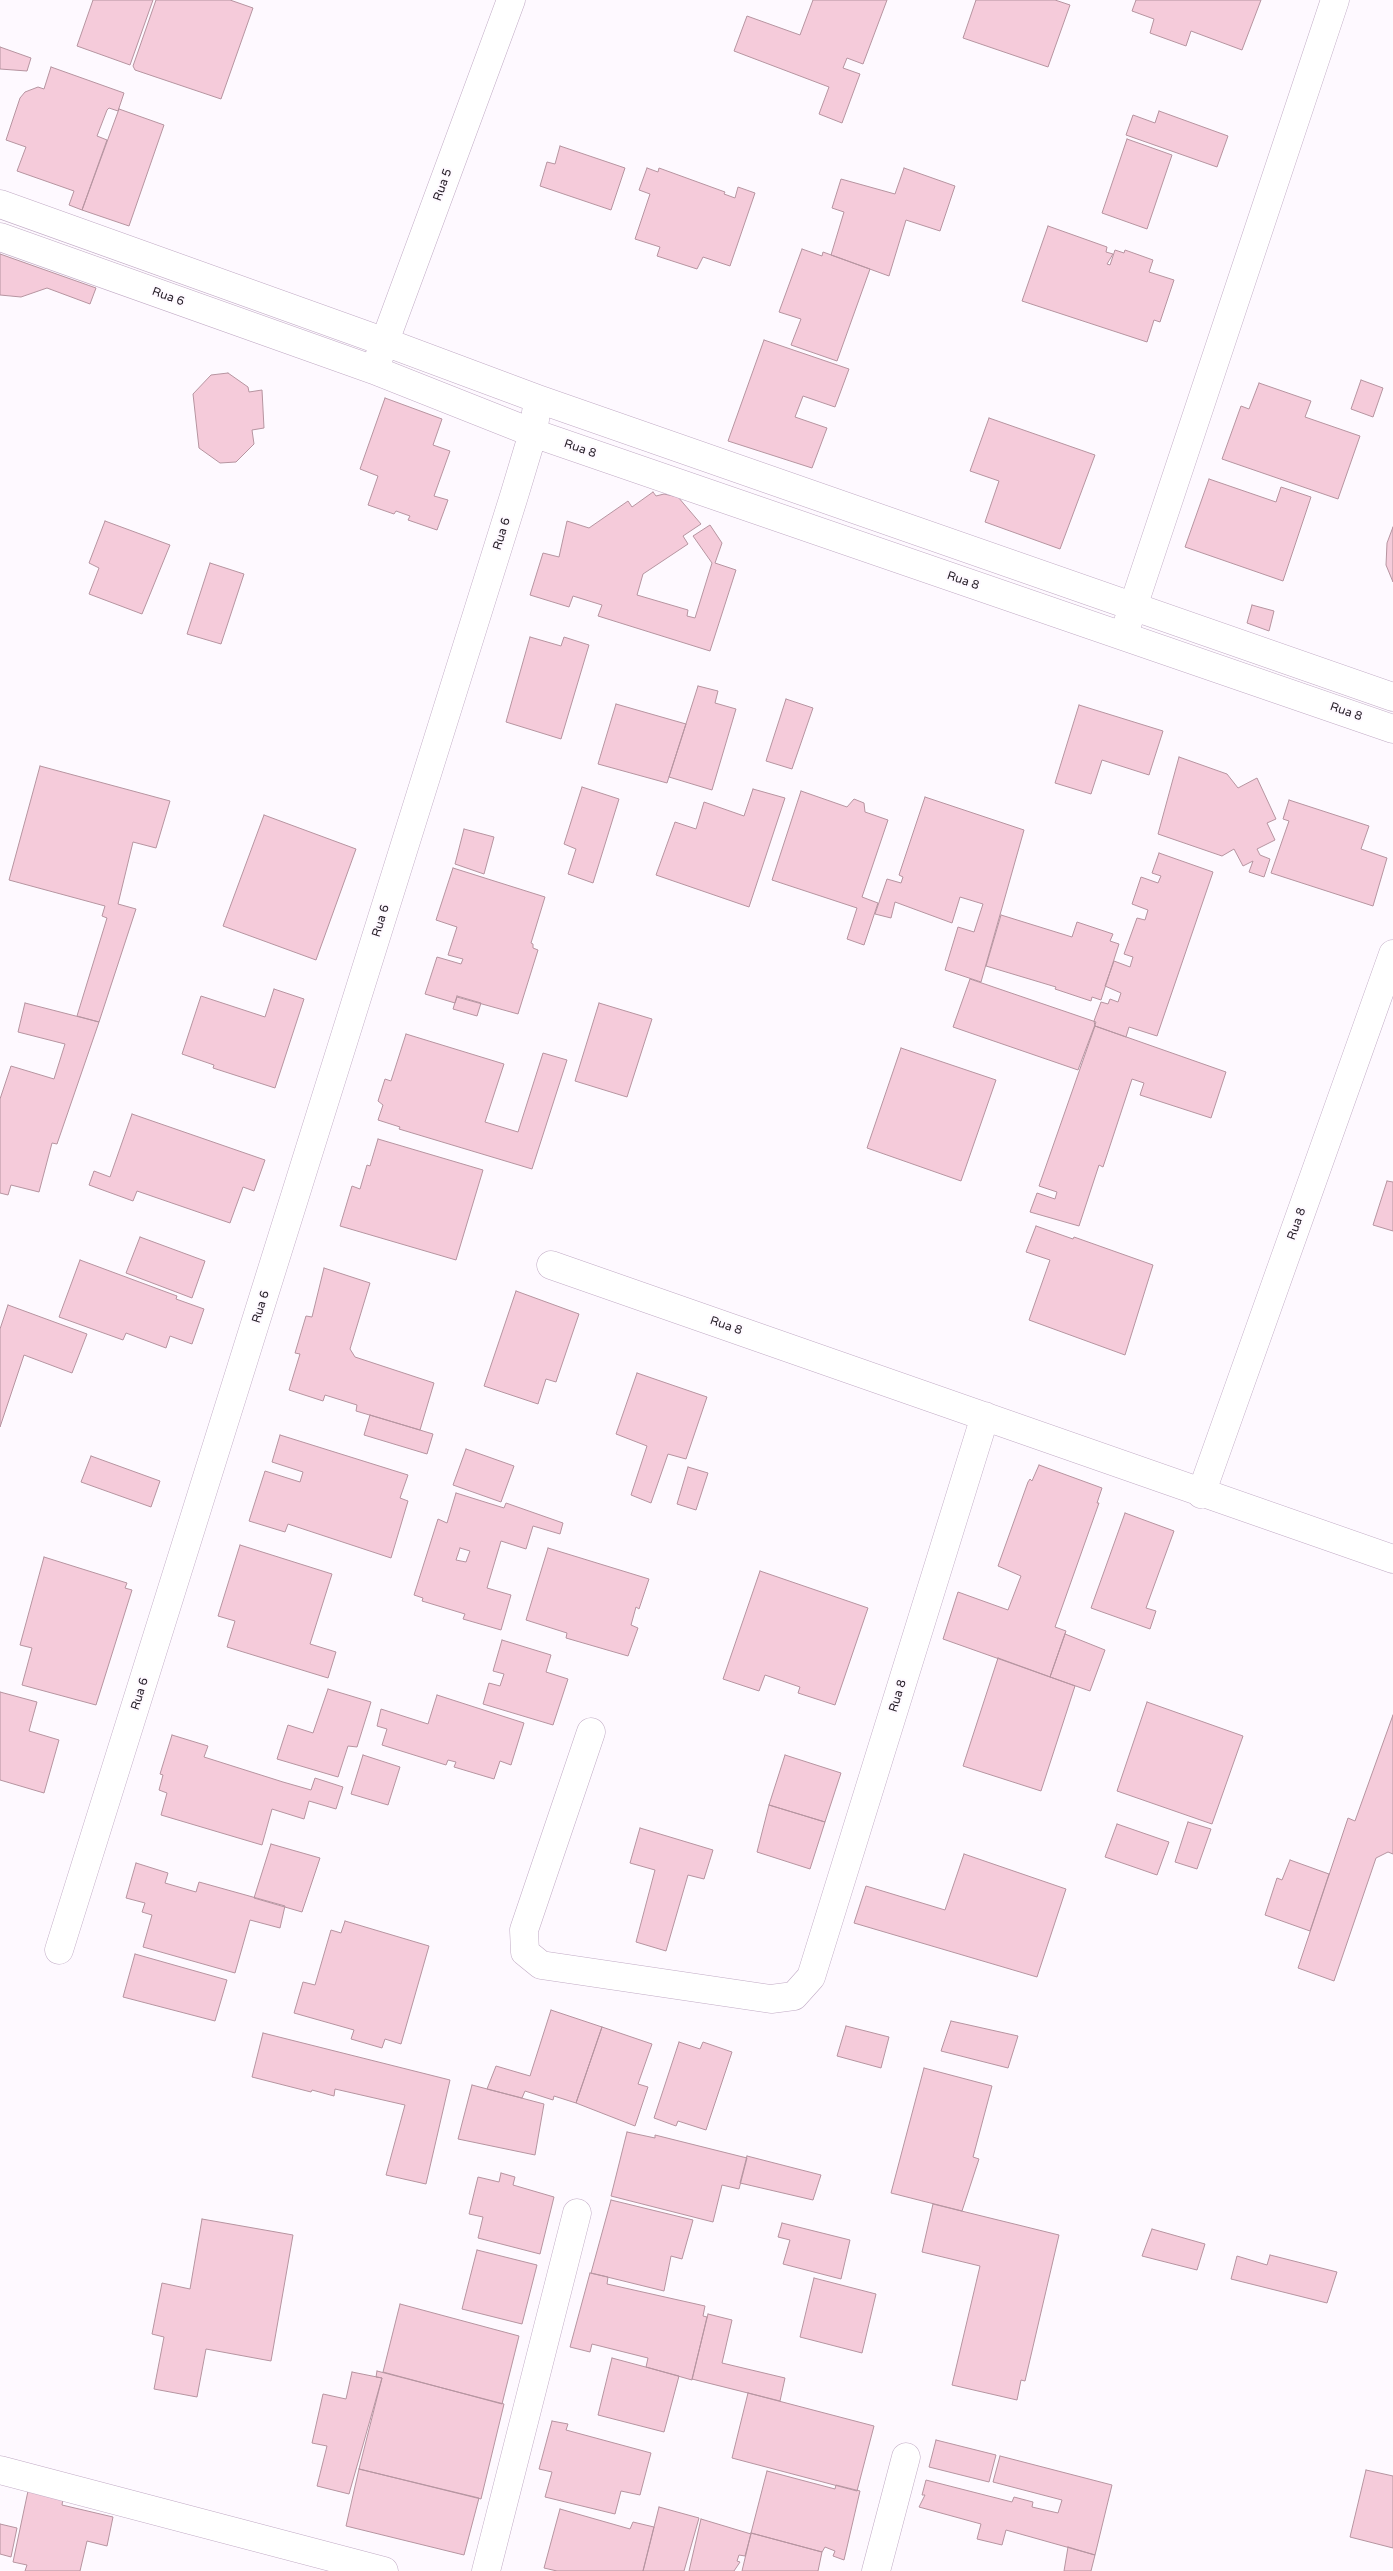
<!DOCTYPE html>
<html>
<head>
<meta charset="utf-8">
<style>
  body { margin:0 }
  canvas { display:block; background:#fef9ff }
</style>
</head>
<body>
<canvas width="1393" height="2571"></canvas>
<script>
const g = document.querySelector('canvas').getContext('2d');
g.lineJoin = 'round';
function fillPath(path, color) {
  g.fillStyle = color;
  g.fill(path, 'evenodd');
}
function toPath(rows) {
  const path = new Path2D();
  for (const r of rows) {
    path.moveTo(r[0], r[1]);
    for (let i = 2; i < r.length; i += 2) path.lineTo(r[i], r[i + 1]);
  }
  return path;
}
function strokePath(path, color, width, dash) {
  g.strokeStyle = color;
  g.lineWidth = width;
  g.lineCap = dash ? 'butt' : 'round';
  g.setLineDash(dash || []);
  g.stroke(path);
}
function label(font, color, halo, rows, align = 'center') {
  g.font = font + ' "Varela Round",sans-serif';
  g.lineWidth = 4;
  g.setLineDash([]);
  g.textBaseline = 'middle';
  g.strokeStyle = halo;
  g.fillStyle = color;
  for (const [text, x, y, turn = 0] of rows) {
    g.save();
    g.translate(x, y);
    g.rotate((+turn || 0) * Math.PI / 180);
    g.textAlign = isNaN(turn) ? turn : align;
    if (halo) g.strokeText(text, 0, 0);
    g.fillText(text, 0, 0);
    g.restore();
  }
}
const building = toPath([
  [93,0,153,0,130,65,77,46,93,0],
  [156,0,230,0,253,8,221,99,135,70,133,66,156,0],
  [813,0,887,0,863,64,847,58,843,68,860,74,842,123,819,114,829,87,734,51,747,16,800,35,813,0],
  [976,0,1055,0,1070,5,1048,67,963,38,976,0],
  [1136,0,1261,0,1242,50,1191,31,1186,46,1150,33,1154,19,1132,11,1136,0],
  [0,47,31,58,27,71,0,69,0,47],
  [51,67,124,93,118,111,109,108,107,110,97,136,107,140,82,210,69,205,74,191,17,171,26,147,6,140,20,98,25,92,38,87,44,89,51,67],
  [119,109,164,125,129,226,82,210,119,109],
  [1159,111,1228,136,1217,167,1126,135,1133,115,1155,123,1159,111],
  [1127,139,1172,155,1147,229,1102,213,1127,139],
  [560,146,625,168,611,210,540,186,547,162,555,164,560,146],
  [647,168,658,172,659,168,725,192,724,194,735,198,738,187,755,193,730,266,703,257,697,269,657,256,660,247,635,239,650,194,639,190,647,168],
  [904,168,955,186,940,231,906,220,889,276,831,255,844,212,832,208,841,179,895,194,904,168],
  [1048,226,1107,247,1106,252,1113,254,1107,264,1110,265,1115,250,1124,253,1125,250,1153,260,1149,272,1174,280,1160,322,1154,320,1147,342,1022,301,1048,226],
  [802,249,822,256,823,252,870,269,837,361,791,345,801,319,779,312,802,249],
  [0,254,96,288,90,304,47,288,21,297,0,295,0,254],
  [764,340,849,369,835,407,803,396,795,417,827,428,812,468,728,441,764,340],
  [228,373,248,387,249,392,262,390,264,428,252,430,254,444,236,462,220,463,199,448,193,394,211,375,228,373],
  [1361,380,1383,388,1373,417,1351,409,1361,380],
  [1259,383,1311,401,1305,417,1360,436,1338,499,1222,459,1241,406,1249,409,1259,383],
  [385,398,442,419,433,445,450,451,434,496,448,500,437,530,408,520,410,516,396,511,394,514,368,505,378,476,360,469,385,398],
  [989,418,1095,455,1060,549,985,522,999,481,970,471,989,418],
  [1209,479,1276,502,1281,487,1311,497,1283,581,1185,547,1209,479],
  [653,492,656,496,664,494,678,497,701,524,683,536,688,544,643,574,637,595,688,610,687,616,695,618,712,563,693,536,710,525,722,543,715,563,736,570,710,651,598,616,602,605,573,596,569,607,530,595,543,553,559,557,567,521,589,528,628,501,632,507,653,492],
  [105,521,170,545,142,614,89,594,99,568,89,563,105,521],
  [1393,527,1393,582,1386,565,1387,543,1393,527],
  [210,563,244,574,221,644,187,634,210,563],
  [1252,605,1274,611,1269,631,1247,623,1252,605],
  [530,637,561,646,564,637,589,645,561,739,506,722,530,637],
  [698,686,718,691,715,703,736,709,712,790,669,777,698,686],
  [786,699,813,708,792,769,766,761,786,699],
  [616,704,686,724,667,783,598,764,616,704],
  [1079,705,1163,731,1149,775,1102,760,1091,794,1055,783,1079,705],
  [1179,757,1227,774,1238,788,1257,778,1276,819,1267,823,1275,840,1257,849,1260,855,1270,859,1264,877,1249,872,1253,861,1243,866,1234,849,1222,856,1158,834,1179,757],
  [40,766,170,801,156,848,133,842,118,904,136,909,99,1022,77,1016,107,918,102,916,105,906,9,880,40,766],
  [582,787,619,799,593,883,568,874,576,849,564,844,582,787],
  [753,789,785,798,749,907,656,875,675,822,696,829,704,802,744,816,753,789],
  [801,791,847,807,854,799,864,803,865,812,888,820,862,897,878,903,864,945,847,939,857,908,772,880,801,791],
  [925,797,1024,830,981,982,945,970,958,927,974,932,983,904,960,897,952,923,895,902,891,918,875,914,887,879,901,883,903,877,899,875,925,797],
  [1289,800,1369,826,1361,849,1387,858,1373,906,1271,873,1289,821,1283,819,1289,800],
  [264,815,356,849,316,960,223,926,264,815],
  [464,829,494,837,484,874,455,864,464,829],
  [1159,853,1213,872,1157,1036,1129,1027,1126,1037,1095,1026,1094,1021,1101,1002,1108,1004,1110,999,1118,1002,1121,993,1105,986,1114,961,1130,967,1133,957,1124,954,1137,918,1145,920,1148,910,1132,904,1141,877,1158,883,1161,876,1152,873,1159,853],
  [453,868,545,897,531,943,533,944,533,948,538,950,518,1014,457,997,455,1003,425,994,437,957,461,964,463,959,448,955,457,927,436,920,453,868],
  [1001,915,1072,937,1077,922,1113,934,1110,941,1119,944,1101,1000,1092,997,1091,1001,1055,989,1056,987,986,966,1001,915],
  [970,979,1096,1022,1078,1070,953,1027,970,979],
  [274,989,304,999,275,1088,213,1068,214,1065,182,1054,201,996,265,1017,274,989],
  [457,996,481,1003,477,1016,453,1009,457,996],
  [25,1003,99,1022,57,1144,52,1143,39,1192,11,1185,8,1195,0,1193,0,1099,11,1066,54,1079,65,1044,18,1032,25,1003],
  [599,1003,652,1019,627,1097,575,1081,599,1003],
  [1095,1026,1226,1072,1211,1118,1140,1095,1144,1083,1132,1079,1103,1167,1099,1165,1079,1226,1030,1212,1037,1193,1055,1199,1057,1192,1039,1186,1095,1026],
  [406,1034,504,1064,485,1122,518,1132,543,1053,567,1060,532,1169,399,1129,400,1127,378,1120,383,1105,378,1101,385,1079,391,1081,406,1034],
  [901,1048,996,1080,961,1181,867,1148,901,1048],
  [132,1114,265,1160,254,1191,243,1187,230,1223,137,1191,133,1201,89,1185,94,1171,110,1177,132,1114],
  [378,1139,483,1170,456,1260,340,1226,352,1186,360,1189,367,1165,370,1166,378,1139],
  [1387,1181,1393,1182,1393,1231,1373,1225,1387,1181],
  [1036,1226,1073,1239,1074,1237,1153,1265,1125,1355,1029,1320,1050,1260,1026,1252,1036,1226],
  [140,1237,205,1261,192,1298,126,1273,140,1237],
  [80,1260,177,1296,176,1299,204,1309,192,1344,170,1336,166,1348,126,1333,123,1340,59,1317,80,1260],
  [324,1268,370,1283,350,1349,355,1357,434,1383,420,1430,356,1411,357,1405,325,1395,323,1401,289,1390,300,1354,295,1353,306,1316,312,1317,324,1268],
  [516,1291,579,1314,556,1382,546,1379,538,1404,484,1386,516,1291],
  [8,1305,87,1334,72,1373,24,1355,0,1427,0,1329,8,1305],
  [637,1373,707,1397,686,1459,668,1454,651,1503,631,1495,647,1446,616,1434,637,1373],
  [370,1415,433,1434,427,1454,364,1435,370,1415],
  [280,1435,408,1475,400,1498,408,1501,391,1558,288,1524,285,1532,249,1521,265,1471,300,1482,303,1472,272,1462,280,1435],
  [466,1449,514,1466,501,1502,453,1485,466,1449],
  [91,1456,160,1481,151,1507,81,1482,91,1456],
  [1039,1465,1102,1488,1097,1503,1099,1503,1055,1627,1066,1631,1050,1677,943,1639,958,1592,1008,1610,1021,1576,998,1566,1028,1482,1030,1479,1032,1481,1039,1465],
  [688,1467,708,1473,696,1510,677,1504,688,1467],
  [456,1493,504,1508,506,1503,563,1523,560,1534,533,1526,526,1549,501,1541,487,1588,511,1595,501,1630,463,1619,465,1614,422,1601,423,1598,414,1595,438,1519,447,1523,456,1493],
  [460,1548,470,1551,466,1562,456,1560,460,1548],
  [1125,1513,1174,1531,1146,1608,1156,1611,1150,1629,1091,1608,1125,1513],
  [240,1545,332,1574,310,1644,336,1652,328,1678,227,1647,235,1621,218,1616,240,1545],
  [548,1548,649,1579,639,1609,636,1607,631,1625,638,1628,628,1656,566,1638,567,1633,526,1620,548,1548],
  [44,1557,127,1583,125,1588,132,1590,96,1705,22,1685,32,1648,20,1645,44,1557],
  [760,1571,868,1608,835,1705,798,1693,800,1687,765,1675,759,1691,723,1679,760,1571],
  [1065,1634,1105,1650,1090,1691,1050,1677,1065,1634],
  [502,1640,551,1655,546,1672,568,1679,553,1725,483,1704,489,1683,500,1686,504,1674,493,1671,502,1640],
  [998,1658,1075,1686,1041,1791,963,1766,998,1658],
  [328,1689,371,1702,357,1747,348,1746,338,1777,277,1759,288,1725,313,1733,328,1689],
  [0,1692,37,1702,29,1731,59,1740,44,1793,0,1780,0,1692],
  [437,1695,524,1723,511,1765,500,1761,494,1779,454,1767,456,1762,448,1760,446,1765,382,1745,387,1729,377,1726,381,1709,428,1724,437,1695],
  [1147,1702,1243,1736,1212,1824,1117,1791,1147,1702],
  [1393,1715,1393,1854,1388,1852,1376,1858,1334,1981,1298,1968,1348,1818,1355,1821,1393,1715],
  [172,1735,208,1746,204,1757,283,1782,311,1790,315,1778,343,1787,336,1809,309,1801,304,1819,272,1809,262,1845,161,1815,167,1793,159,1790,163,1775,160,1774,172,1735],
  [363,1755,400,1767,388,1805,351,1794,363,1755],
  [785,1755,841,1773,825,1822,769,1805,785,1755],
  [769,1805,825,1822,810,1869,757,1852,769,1805],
  [1188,1822,1211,1829,1197,1869,1175,1862,1188,1822],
  [1117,1824,1169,1842,1157,1875,1105,1857,1117,1824],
  [640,1828,713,1850,704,1879,688,1875,666,1951,636,1942,655,1870,630,1863,640,1828],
  [271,1844,320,1858,302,1912,254,1898,271,1844],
  [964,1854,1066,1889,1037,1977,854,1923,866,1886,945,1910,964,1854],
  [1290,1860,1329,1874,1310,1931,1265,1915,1277,1878,1282,1880,1290,1860],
  [136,1863,168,1873,165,1883,196,1892,199,1882,285,1906,280,1928,250,1920,235,1973,143,1947,152,1915,142,1912,145,1903,126,1898,136,1863],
  [345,1921,429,1946,401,2044,385,2039,382,2048,351,2039,354,2030,294,2013,303,1982,315,1985,331,1930,341,1933,345,1921],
  [135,1954,227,1980,215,2021,123,1997,135,1954],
  [551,2010,602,2027,576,2103,554,2096,553,2100,525,2091,522,2098,487,2089,496,2066,530,2076,551,2010],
  [951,2021,1018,2036,1008,2068,941,2051,951,2021],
  [846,2026,889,2037,881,2068,837,2056,846,2026],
  [602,2027,652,2044,638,2084,648,2087,635,2126,576,2103,602,2027],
  [263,2033,450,2080,426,2184,386,2175,405,2105,335,2089,334,2096,312,2090,311,2092,252,2077,263,2033],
  [679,2042,700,2049,703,2042,732,2052,706,2130,678,2121,676,2126,654,2118,679,2042],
  [924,2068,992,2086,973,2157,979,2159,962,2211,891,2193,924,2068],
  [472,2085,544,2104,535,2155,458,2139,472,2085],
  [627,2132,655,2138,655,2135,747,2158,739,2189,722,2185,713,2222,611,2196,627,2132],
  [747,2156,821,2175,813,2200,740,2183,747,2156],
  [501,2173,515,2177,513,2185,554,2197,540,2254,478,2238,483,2217,469,2214,478,2177,499,2182,501,2173],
  [611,2200,693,2220,682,2259,671,2256,664,2291,591,2273,611,2200],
  [933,2204,1059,2235,1025,2381,1021,2380,1017,2400,952,2385,980,2266,922,2252,933,2204],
  [202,2219,293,2235,271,2361,206,2349,197,2397,154,2389,164,2337,152,2334,162,2283,190,2289,202,2219],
  [782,2223,850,2240,841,2279,783,2264,790,2240,778,2237,782,2223],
  [1152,2229,1205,2244,1197,2270,1142,2256,1152,2229],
  [477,2250,537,2265,522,2324,462,2309,477,2250],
  [1270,2255,1337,2272,1327,2303,1231,2279,1237,2256,1267,2265,1270,2255],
  [590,2273,608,2277,607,2284,705,2306,703,2316,707,2317,692,2380,646,2367,648,2358,592,2344,590,2352,570,2347,590,2273],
  [814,2278,876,2294,862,2353,800,2337,814,2278],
  [400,2304,519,2336,502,2404,383,2372,400,2304],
  [708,2314,732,2320,722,2363,785,2378,780,2401,692,2379,708,2314],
  [612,2358,679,2376,664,2432,598,2415,612,2358],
  [377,2371,504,2404,481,2499,359,2469,382,2378,376,2377,377,2371],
  [352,2372,382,2378,349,2494,317,2486,327,2446,312,2443,323,2394,346,2399,352,2372],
  [748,2393,874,2426,857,2491,732,2458,748,2393],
  [552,2421,568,2424,566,2430,651,2453,640,2495,621,2491,615,2514,545,2497,552,2472,539,2469,552,2421],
  [936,2440,996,2455,989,2482,929,2467,936,2440],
  [1000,2456,1112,2485,1095,2555,1006,2530,1002,2545,977,2539,981,2524,919,2507,925,2495,922,2495,926,2480,1012,2502,1014,2497,1033,2502,1032,2507,1058,2513,1062,2500,993,2482,1000,2456],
  [359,2469,479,2498,464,2555,346,2526,359,2469],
  [1366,2470,1393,2476,1393,2548,1350,2537,1366,2470],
  [767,2471,835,2489,836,2485,860,2491,844,2560,833,2556,835,2551,825,2547,822,2552,751,2533,767,2471],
  [28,2491,63,2499,62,2505,113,2517,107,2546,87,2541,80,2571,25,2571,27,2565,13,2562,28,2491],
  [659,2507,699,2518,684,2571,643,2571,659,2507],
  [560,2509,630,2529,633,2522,654,2527,643,2571,557,2571,544,2568,560,2509],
  [701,2519,751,2534,745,2556,739,2555,737,2561,740,2562,734,2571,689,2571,701,2519],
  [0,2524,17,2528,11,2557,0,2554,0,2524],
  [751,2533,822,2552,818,2571,742,2571,751,2533],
  [1068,2547,1095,2555,1091,2571,1064,2571,1068,2547]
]);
const street = toPath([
  [0,204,385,342,538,399,1393,697],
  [0,237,374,370,533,433,1393,729],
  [378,360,511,0],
  [1127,625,1335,0],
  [551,1265,1393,1559],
  [1201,1494,1393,954],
  [591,1732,524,1930,525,1952,541,1965,771,1999,794,1996,811,1977,985,1416],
  [59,1950,514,496,533,433,538,399],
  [0,2470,384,2571],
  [486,2571,577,2213],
  [876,2571,906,2457]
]);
const streetNames = [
  ["Rua 5",443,185,-70],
  ["Rua 6",168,297,20],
  ["Rua 8",580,449,19],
  ["Rua 6",502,534,-73],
  ["Rua 8",963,581,19],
  ["Rua 8",1346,712,19],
  ["Rua 6",381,921,-73],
  ["Rua 8",1297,1224,-70],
  ["Rua 6",261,1307,-73],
  ["Rua 8",726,1326,19],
  ["Rua 6",140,1694,-73],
  ["Rua 8",898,1696,-73]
];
fillPath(building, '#f5cbda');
strokePath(building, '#b694a0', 1);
strokePath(street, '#c1abc5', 29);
strokePath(street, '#fff', 28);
label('12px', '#271f29', '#fef9ff', streetNames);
</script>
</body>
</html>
